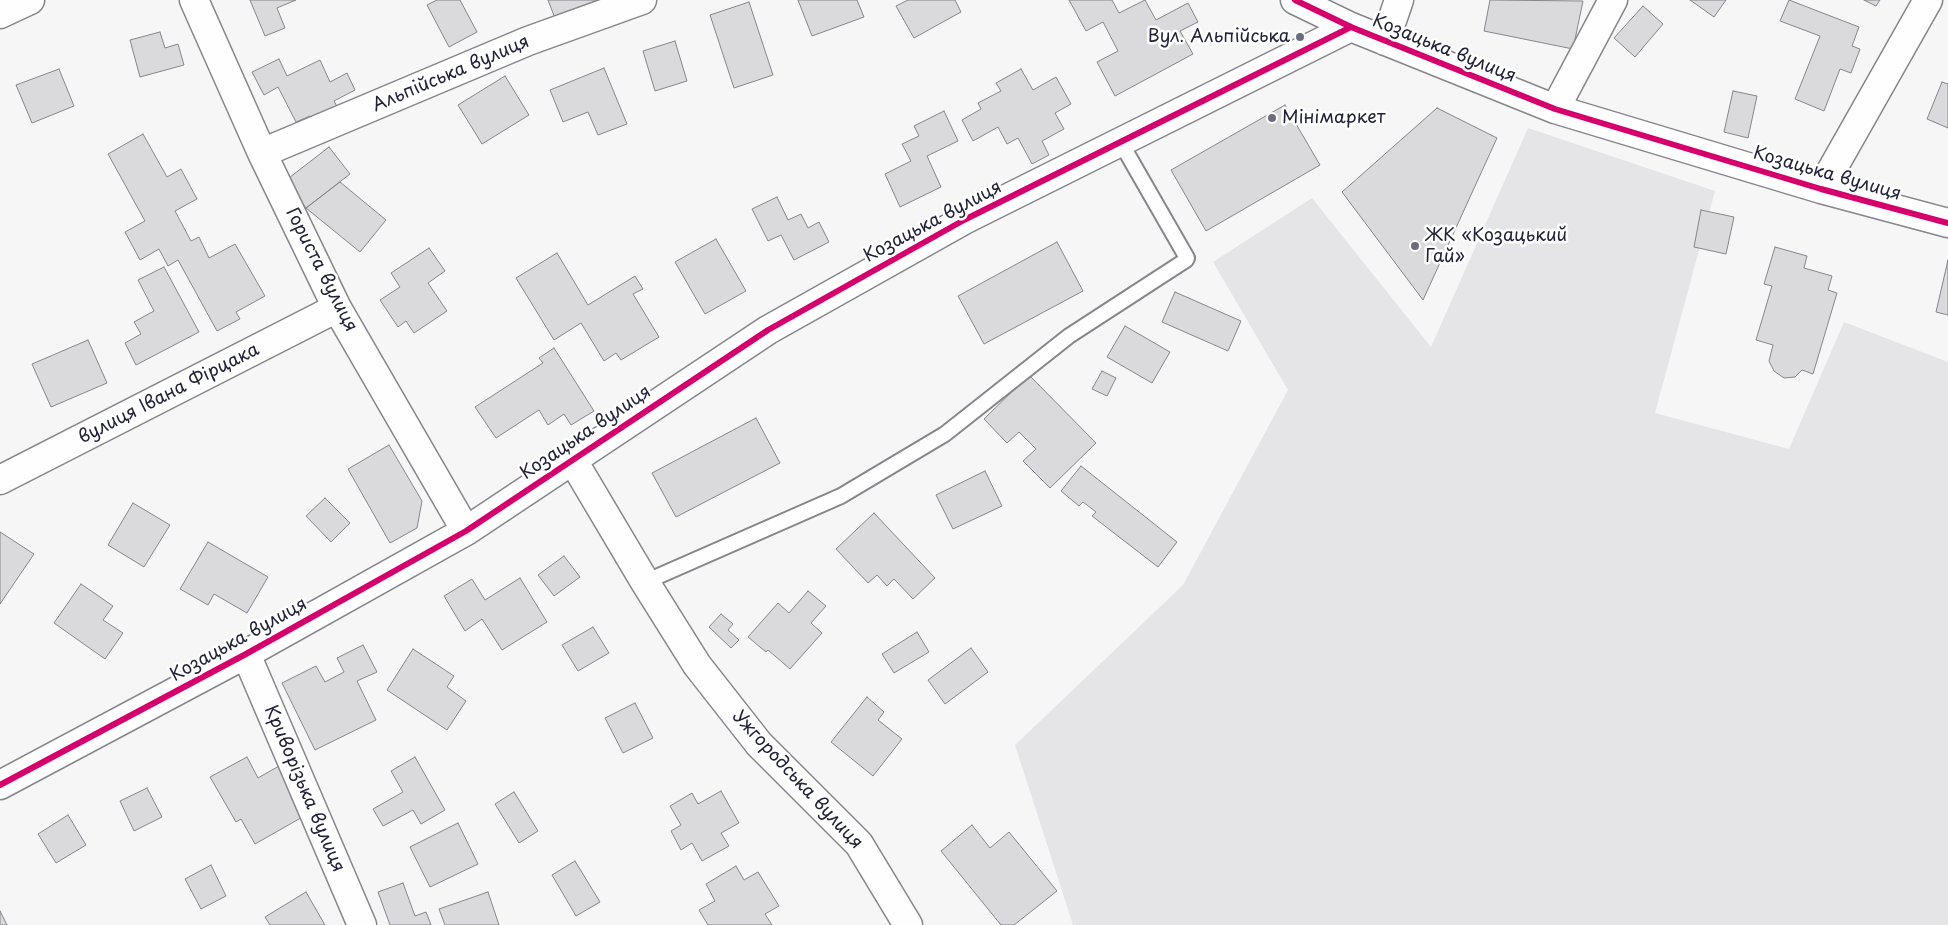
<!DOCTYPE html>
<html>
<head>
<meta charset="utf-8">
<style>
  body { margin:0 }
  canvas { display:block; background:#f6f6f7 }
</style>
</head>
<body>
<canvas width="1948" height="925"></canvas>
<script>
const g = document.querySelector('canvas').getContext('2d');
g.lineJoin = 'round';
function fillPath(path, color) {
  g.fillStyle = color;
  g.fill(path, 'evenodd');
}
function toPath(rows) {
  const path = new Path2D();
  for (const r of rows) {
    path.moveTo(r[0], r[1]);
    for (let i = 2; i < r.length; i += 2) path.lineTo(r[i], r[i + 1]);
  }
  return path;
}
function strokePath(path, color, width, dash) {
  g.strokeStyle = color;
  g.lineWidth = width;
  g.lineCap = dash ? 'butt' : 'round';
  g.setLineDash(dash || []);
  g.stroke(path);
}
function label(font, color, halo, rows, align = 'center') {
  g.font = font + ' "Playpen Sans",sans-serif';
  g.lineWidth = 5;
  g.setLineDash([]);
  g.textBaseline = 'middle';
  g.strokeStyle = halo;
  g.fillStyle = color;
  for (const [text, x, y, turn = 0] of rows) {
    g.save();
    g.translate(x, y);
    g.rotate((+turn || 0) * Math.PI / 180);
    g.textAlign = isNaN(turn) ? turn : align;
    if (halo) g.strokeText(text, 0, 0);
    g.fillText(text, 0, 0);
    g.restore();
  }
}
const built = toPath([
  [1528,128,1715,191,1655,413,1789,449,1844,322,1948,362,1948,925,1073,925,1015,745,1183,585,1288,390,1213,262,1312,198,1431,347]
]);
const building = toPath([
  [250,0,296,0,277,8,285,28,265,36,250,0],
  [437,0,460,0,477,32,449,47,427,5,437,0],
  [548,0,613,0,556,21,548,0],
  [798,0,857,0,864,17,812,36,798,0],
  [908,0,955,0,961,12,914,38,896,6,908,0],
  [1069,0,1112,0,1119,13,1145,0,1156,20,1188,3,1198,22,1180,31,1193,54,1115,96,1097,62,1118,51,1103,22,1086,31,1069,0],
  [1490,0,1583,1,1573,49,1484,31,1490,0],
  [1690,0,1726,0,1714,17,1690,0],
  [1789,0,1859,27,1852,46,1860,49,1851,73,1840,69,1824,111,1795,99,1820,36,1780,21,1789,0],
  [1864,0,1880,0,1876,6,1864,0],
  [749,2,773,75,734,88,710,15,749,2],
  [1643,6,1663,24,1635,57,1614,38,1643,6],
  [160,32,165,48,178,44,184,65,140,77,130,40,160,32],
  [675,41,687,81,655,91,643,51,675,41],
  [279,59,287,76,320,60,330,82,347,73,355,90,334,101,339,110,314,123,310,116,296,122,278,87,264,95,252,72,279,59],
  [604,68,627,124,598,135,588,112,563,122,550,90,604,68],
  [59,69,74,106,32,123,16,85,59,69],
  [1021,69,1033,90,1056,77,1071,104,1055,113,1064,129,1042,141,1049,155,1032,164,1018,138,1007,144,998,127,973,141,962,120,981,109,978,103,1001,91,996,83,1021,69],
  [505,76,529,115,482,144,458,105,505,76],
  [1942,82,1948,84,1948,128,1927,119,1942,82],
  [1733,91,1757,96,1748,138,1724,132,1733,91],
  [1285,105,1320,165,1206,231,1171,170,1285,105],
  [1437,108,1497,138,1423,300,1342,192,1437,108],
  [944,111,958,141,927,156,941,187,900,207,885,174,911,161,902,144,919,136,914,126,944,111],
  [143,134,167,177,181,169,197,199,175,211,191,241,199,237,209,258,235,244,265,296,236,312,240,319,217,331,178,260,168,266,159,249,140,260,125,232,145,221,108,154,143,134],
  [329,147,350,174,306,208,285,181,329,147],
  [340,182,386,220,360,252,306,208,340,182],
  [777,197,788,220,801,214,808,228,819,222,829,242,794,260,781,235,768,241,752,209,777,197],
  [1701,210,1734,217,1726,254,1694,247,1701,210],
  [716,239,746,291,705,314,675,262,716,239],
  [1057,242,1083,291,984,344,958,296,1057,242],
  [1775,247,1807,256,1804,268,1832,276,1828,290,1837,293,1813,374,1802,370,1795,377,1784,378,1774,371,1769,361,1773,345,1756,340,1772,286,1764,284,1775,247],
  [429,248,445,271,428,283,447,311,414,333,406,321,398,327,380,300,400,287,391,273,429,248],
  [557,253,588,305,635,276,643,289,633,294,659,337,621,360,616,353,604,361,581,323,554,340,516,278,557,253],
  [1948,260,1948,315,1936,312,1948,260],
  [164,267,199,332,136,365,125,343,141,334,134,322,154,311,138,280,164,267],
  [1175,292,1241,321,1228,351,1162,322,1175,292],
  [1125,326,1170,352,1152,383,1107,357,1125,326],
  [88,340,107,383,51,407,32,364,88,340],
  [554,348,594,411,571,425,564,414,548,425,539,410,496,438,475,407,543,363,539,358,554,348],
  [1102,371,1116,378,1107,396,1092,389,1102,371],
  [1029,375,1096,443,1050,488,1023,461,1036,449,1019,432,1007,443,984,419,1029,375],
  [756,418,780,463,676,517,652,473,756,418],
  [389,445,422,501,417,528,390,543,348,469,389,445],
  [1081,466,1177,542,1158,567,1092,516,1096,512,1083,502,1079,506,1061,491,1081,466],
  [985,471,1002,506,953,529,936,495,985,471],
  [325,498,350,523,331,542,306,516,325,498],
  [133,503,170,525,144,567,108,545,133,503],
  [874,513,935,578,913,599,894,579,887,586,877,575,868,583,836,549,874,513],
  [0,532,34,554,0,604,0,532],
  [208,542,268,577,247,613,214,594,208,605,180,589,208,542],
  [564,556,580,577,554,596,538,575,564,556],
  [520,578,547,622,502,650,482,619,465,631,444,596,472,579,485,600,520,578],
  [81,584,113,606,103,620,123,633,105,659,54,623,81,584],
  [808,591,826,606,811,623,822,633,790,669,768,650,766,652,748,637,778,603,789,613,808,591],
  [721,614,733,624,728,630,739,640,731,648,709,627,721,614],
  [593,627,609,653,578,671,562,645,593,627],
  [917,632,929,652,894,673,882,654,917,632],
  [363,645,377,672,357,681,376,720,315,750,282,683,316,666,325,682,344,672,337,658,363,645],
  [971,648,988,672,945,704,928,680,971,648],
  [413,649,454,676,447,687,466,701,447,730,387,690,413,649],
  [867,697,884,712,878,720,902,739,873,776,831,742,867,697],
  [635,703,653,738,623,753,605,718,635,703],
  [247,757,258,778,279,766,306,815,255,844,241,819,236,822,210,777,247,757],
  [415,757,445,810,421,824,413,810,383,826,373,809,403,792,391,771,415,757],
  [147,788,162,817,134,831,120,801,147,788],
  [721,791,739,823,721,833,729,846,702,861,692,843,681,850,671,831,681,825,670,806,692,793,698,804,721,791],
  [514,792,538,831,519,843,495,804,514,792],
  [68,815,86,845,56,863,38,834,68,815],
  [458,823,478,864,430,887,410,847,458,823],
  [972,825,990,848,1009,832,1057,891,1014,925,1001,925,941,851,972,825],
  [575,861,600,902,576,916,552,875,575,861],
  [211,865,226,896,201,909,185,879,211,865],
  [736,866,744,880,758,872,779,906,765,914,772,925,708,925,699,910,715,901,706,884,736,866],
  [403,883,415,916,426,912,431,925,390,925,378,892,403,883],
  [306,892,325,925,270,925,265,917,306,892],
  [488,892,499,925,445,925,439,909,488,892],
  [0,911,7,925,0,925,0,911]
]);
const service = toPath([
  [645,582,841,496,945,434,1069,336,1186,260,1187,258,1121,143]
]);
const minor = toPath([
  [194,0,262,153,337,308,466,531],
  [1295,0,1351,27,1555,109,1821,189,1948,223],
  [0,14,30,0],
  [1385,41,1399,0],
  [1555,109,1613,0],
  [262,153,528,41,642,0],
  [1821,189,1928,0],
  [572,459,645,582,697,665,759,744,859,844,908,925],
  [0,480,337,308],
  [246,654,362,925],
  [0,785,246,654,466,531,768,330,964,220,1351,27]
]);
const cycleway = toPath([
  [1295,0,1351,27,1555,109,1821,189,1948,223],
  [0,785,246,654,466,531,768,330,964,220,1351,27]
]);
const markers = [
  [1300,37,5,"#6c6c7d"],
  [1272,118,5,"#6c6c7d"],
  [1415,246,5,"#6c6c7d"]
];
const poiNames = [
  ["Вул. Альпійська",1290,37,"right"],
  ["Мінімаркет",1282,118],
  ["ЖК «Козацький",1425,236],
  ["Гай»",1425,257]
];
const streetNames = [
  ["Козацька вулиця",1444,49,22],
  ["Альпійська вулиця",451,74,-23],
  ["Козацька вулиця",1827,174,16],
  ["Козацька вулиця",933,222,-28],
  ["Гориста вулиця",321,270,63],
  ["вулиця Івана Фірцака",169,394,-27],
  ["Козацька вулиця",586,433,-34],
  ["Козацька вулиця",239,640,-29],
  ["Ужгородська вулиця",797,780,47],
  ["Криворізька вулиця",304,789,67]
];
fillPath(built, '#e5e5e8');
fillPath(building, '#dadadd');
strokePath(building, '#86868b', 1);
strokePath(service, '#86868b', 18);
strokePath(minor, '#86868b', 31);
strokePath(service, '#fefefe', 14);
strokePath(minor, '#fefefe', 28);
strokePath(cycleway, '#d6006c', 6);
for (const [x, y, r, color] of markers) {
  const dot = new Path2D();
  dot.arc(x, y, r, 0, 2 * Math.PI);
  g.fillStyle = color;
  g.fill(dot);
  strokePath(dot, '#fff', 2);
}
label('18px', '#22223b', '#fff', poiNames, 'left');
label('18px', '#22223b', '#fff', streetNames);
</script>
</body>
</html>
